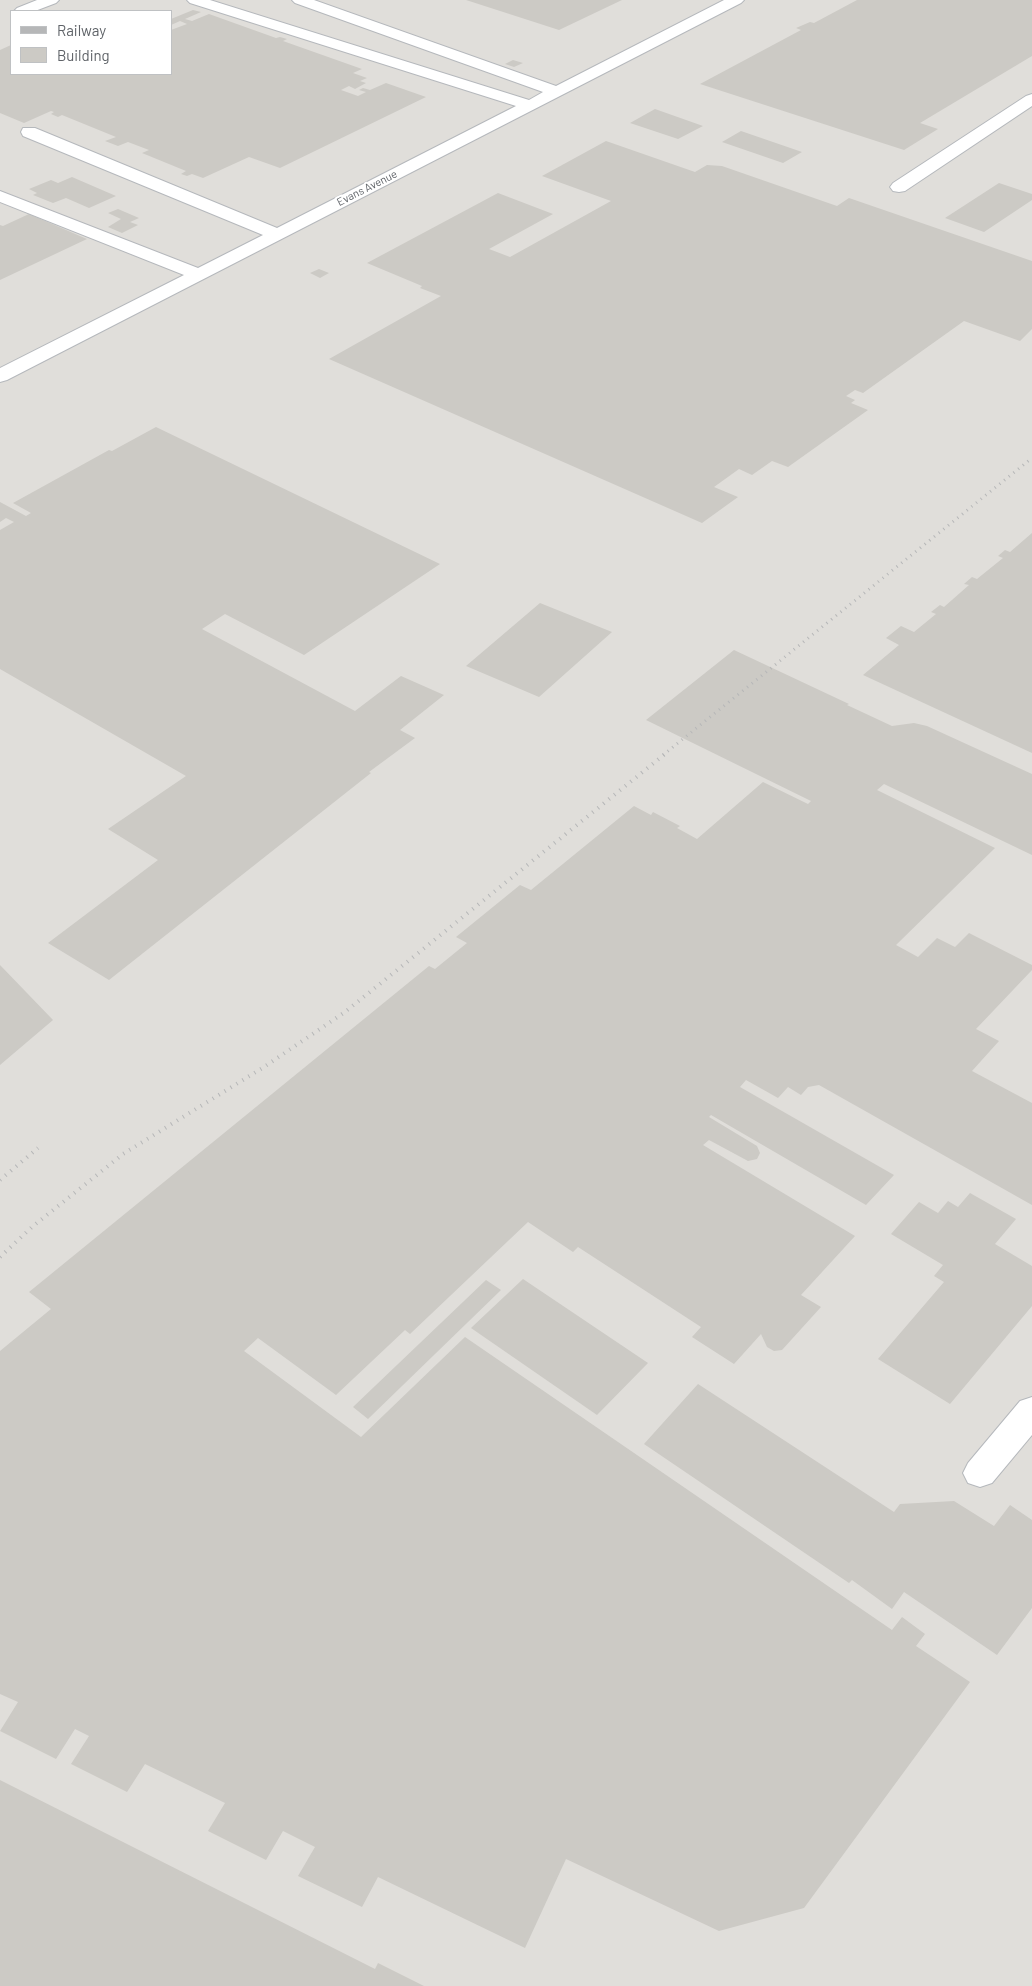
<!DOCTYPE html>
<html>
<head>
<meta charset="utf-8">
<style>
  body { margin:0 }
  #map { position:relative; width:1032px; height:1986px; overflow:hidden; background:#f1efe8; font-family:Barlow,sans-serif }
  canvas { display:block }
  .legend { position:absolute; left:10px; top:10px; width:162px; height:65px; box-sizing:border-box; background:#fff; border:1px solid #bfc1c3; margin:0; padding:6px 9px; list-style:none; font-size:15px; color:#5f6368 }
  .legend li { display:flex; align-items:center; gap:10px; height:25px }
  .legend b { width:25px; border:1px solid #bfc1c3 }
</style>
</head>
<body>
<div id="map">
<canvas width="1032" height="1986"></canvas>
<ul class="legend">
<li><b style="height:6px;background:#b6b7b8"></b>Railway</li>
<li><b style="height:14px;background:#cccac5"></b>Building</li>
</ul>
</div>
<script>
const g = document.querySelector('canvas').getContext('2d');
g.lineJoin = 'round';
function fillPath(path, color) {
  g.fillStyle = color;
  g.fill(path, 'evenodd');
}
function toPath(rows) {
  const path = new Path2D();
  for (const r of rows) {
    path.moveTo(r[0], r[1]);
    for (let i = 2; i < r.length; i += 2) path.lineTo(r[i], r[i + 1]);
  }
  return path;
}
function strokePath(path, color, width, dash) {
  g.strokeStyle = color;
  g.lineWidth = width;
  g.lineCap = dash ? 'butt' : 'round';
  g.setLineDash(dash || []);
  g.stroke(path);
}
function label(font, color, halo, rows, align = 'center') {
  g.font = font + ' Barlow,sans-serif';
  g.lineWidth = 4;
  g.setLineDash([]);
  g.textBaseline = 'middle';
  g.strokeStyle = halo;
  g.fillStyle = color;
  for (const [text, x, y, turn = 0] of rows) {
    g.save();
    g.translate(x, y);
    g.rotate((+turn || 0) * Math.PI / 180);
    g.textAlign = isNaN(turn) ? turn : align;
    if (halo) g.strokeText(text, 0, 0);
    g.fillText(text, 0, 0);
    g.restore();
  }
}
const industrial = toPath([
  [0,0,1032,0,1032,1986,0,1986],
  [11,11,171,11,171,74,11,74]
]);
const building = toPath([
  [466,0,622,0,559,30],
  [857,0,1032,0,1032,56,920,123,938,129,904,150,700,84,801,30,796,28,810,22,814,23],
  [193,10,201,12,185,19,192,21,209,14,276,38,280,37,287,39,283,41,362,69,353,73,367,78,360,81,366,83,355,89,349,86,341,90,358,96,366,92,359,90,363,88,370,90,386,83,426,97,280,168,249,157,203,178,192,174,187,176,181,174,186,171,142,153,149,150,128,142,118,146,105,141,116,137,62,115,58,117,51,114,54,112,51,111,24,123,0,113,0,50,11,45,11,74,171,74,171,30,187,24,180,21,171,25,171,19],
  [513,60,523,63,514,67,505,64],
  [655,109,703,126,678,139,630,123],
  [741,131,802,152,783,163,722,142],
  [606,141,695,172,707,165,722,166,837,206,849,198,1032,261,1032,329,1020,341,964,321,863,393,855,390,846,396,855,400,851,403,868,410,788,467,772,461,752,475,739,469,714,487,738,497,702,523,329,359,441,296,420,288,422,286,367,263,498,193,553,214,489,249,510,257,611,201,542,176],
  [72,177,116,196,89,208,66,198,53,203,33,195,37,193,29,189,51,180,58,183],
  [999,183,1032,194,1032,200,984,232,945,218],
  [118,209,139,218,130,222,138,225,122,233,108,227,121,219,108,213],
  [29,214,87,239,0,280,0,225,3,226],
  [319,269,329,273,320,278,310,273],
  [156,427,440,564,304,655,225,614,202,629,355,711,401,676,444,695,400,730,415,738,369,772,371,773,109,980,48,943,158,860,108,829,186,776,0,669,0,530,14,522,6,518,0,522,0,502,26,516,31,513,13,503,109,450,112,451],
  [1032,533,1032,753,863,675,899,645,886,638,901,626,914,632,936,614,931,612,940,605,944,607,969,585,964,584,972,577,977,579,1003,558,998,556,1005,550,1010,552],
  [540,603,612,632,539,697,466,666],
  [734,650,849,704,847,705,892,726,914,723,927,726,1032,774,1032,855,884,784,877,790,995,848,896,945,918,957,937,938,955,947,969,933,1032,965,1032,970,976,1029,999,1041,972,1071,1032,1103,1032,1205,819,1085,808,1087,801,1095,788,1087,778,1098,746,1080,740,1087,894,1175,866,1205,711,1115,709,1117,757,1146,760,1153,757,1159,748,1161,709,1140,703,1145,855,1236,801,1295,821,1307,782,1350,774,1351,767,1347,761,1334,734,1364,692,1337,701,1327,578,1247,573,1252,528,1222,410,1334,405,1330,336,1395,258,1338,244,1351,361,1437,465,1337,892,1630,902,1617,925,1634,916,1646,970,1682,804,1908,719,1931,566,1859,525,1948,378,1877,362,1907,298,1876,315,1847,283,1831,266,1860,208,1831,225,1803,145,1764,127,1792,71,1764,89,1736,75,1729,56,1759,0,1731,18,1702,0,1694,0,1351,51,1309,29,1292,429,966,435,969,467,943,456,937,520,885,531,890,634,806,651,815,653,812,680,826,677,828,697,839,763,782,808,804,811,801,646,720],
  [0,965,53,1020,0,1065],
  [970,1193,1016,1219,995,1244,1032,1266,1032,1306,950,1404,878,1359,944,1282,934,1276,943,1265,891,1234,919,1202,938,1213,948,1201,958,1207],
  [523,1279,648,1363,597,1415,471,1328],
  [486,1280,501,1290,368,1419,353,1407],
  [698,1384,894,1512,900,1504,954,1501,994,1526,1010,1505,1032,1520,1032,1608,997,1655,904,1592,892,1609,852,1580,849,1583,644,1444],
  [0,1780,375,1969,378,1963,424,1986,0,1986]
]);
const service = toPath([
  [37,0,59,0,56,3,35,11,14,11,17,8,37,0],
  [187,0,210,0,529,100,543,92,295,3,292,0,314,0,556,86,724,0,744,0,741,3,7,380,0,382,0,368,184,275,0,202,0,191,198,268,263,235,23,136,21,132,23,128,35,128,277,228,516,106,190,3,187,0],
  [1032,94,1032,106,905,191,899,192,893,191,890,187,893,183,1026,96,1032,94],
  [1032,1397,1032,1435,992,1483,980,1487,968,1483,963,1473,968,1463,1020,1401,1032,1397]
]);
const railFar1 = toPath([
  [663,755,1032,458]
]);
const rail = toPath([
  [0,1180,38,1148],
  [0,1257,32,1227,123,1154,264,1067,345,1012,665,754]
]);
const farStreetnames = [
  ["Evans Avenue",367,188,-27]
];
fillPath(industrial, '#e0deda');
fillPath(building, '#cccac5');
strokePath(service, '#b5b8bc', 2);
fillPath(service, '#fff');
strokePath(railFar1, '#b6b7b8', 3, [1, 5]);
strokePath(rail, '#b6b7b8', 4, [1, 6]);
label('11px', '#5f6368', '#fff', farStreetnames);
</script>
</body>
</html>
